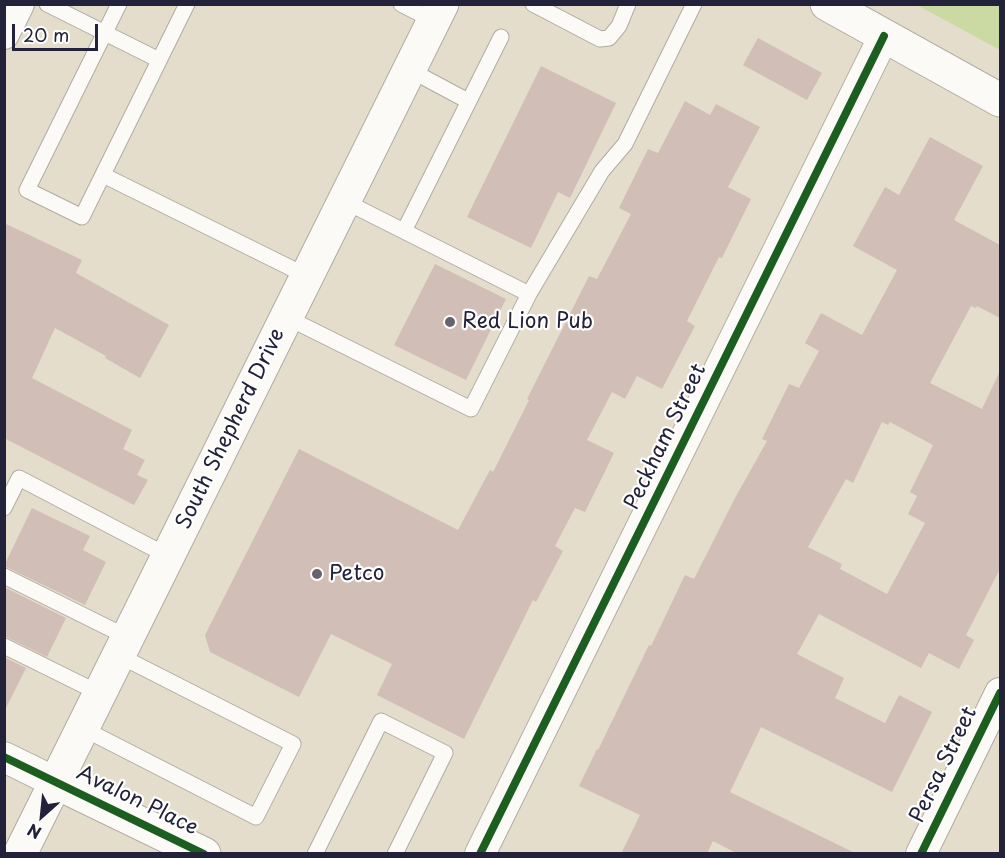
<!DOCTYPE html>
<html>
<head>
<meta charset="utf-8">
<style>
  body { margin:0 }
  #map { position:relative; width:1005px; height:858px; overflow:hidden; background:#e4ddcc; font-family:"Playpen Sans",sans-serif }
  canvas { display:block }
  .frame { position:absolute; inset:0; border:6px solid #22223b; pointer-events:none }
  .north { position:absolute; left:12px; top:786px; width:60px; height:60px; -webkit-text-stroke:4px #fff; paint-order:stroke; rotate:207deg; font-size:16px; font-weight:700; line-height:24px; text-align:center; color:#22223b }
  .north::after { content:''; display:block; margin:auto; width:21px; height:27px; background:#22223b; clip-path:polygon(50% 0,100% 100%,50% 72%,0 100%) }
  .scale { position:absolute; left:12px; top:24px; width:86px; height:27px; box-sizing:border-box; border:3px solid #22223b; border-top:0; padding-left:8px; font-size:18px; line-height:21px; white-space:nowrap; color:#22223b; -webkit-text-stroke:4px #fff; paint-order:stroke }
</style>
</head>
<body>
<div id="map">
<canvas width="1005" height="858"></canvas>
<div class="frame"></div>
<div class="north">N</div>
<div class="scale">20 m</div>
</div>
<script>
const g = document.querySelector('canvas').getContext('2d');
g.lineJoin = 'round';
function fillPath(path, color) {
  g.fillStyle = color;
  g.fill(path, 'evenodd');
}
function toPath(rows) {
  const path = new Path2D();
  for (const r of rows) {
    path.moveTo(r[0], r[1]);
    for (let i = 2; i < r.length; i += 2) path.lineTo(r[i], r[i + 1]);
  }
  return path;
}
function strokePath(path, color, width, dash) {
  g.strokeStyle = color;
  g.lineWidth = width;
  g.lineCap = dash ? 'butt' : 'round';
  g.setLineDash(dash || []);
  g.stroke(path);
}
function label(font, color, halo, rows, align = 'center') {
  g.font = font + ' "Playpen Sans",sans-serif';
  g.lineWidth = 4.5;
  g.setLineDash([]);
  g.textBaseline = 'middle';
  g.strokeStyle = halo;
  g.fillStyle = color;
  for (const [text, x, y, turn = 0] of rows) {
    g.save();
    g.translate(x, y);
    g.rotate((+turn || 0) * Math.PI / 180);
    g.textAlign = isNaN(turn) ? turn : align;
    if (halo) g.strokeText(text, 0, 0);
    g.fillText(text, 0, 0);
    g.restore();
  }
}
const green = toPath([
  [917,5,1000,5,1000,50]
]);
const building = toPath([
  [758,38,822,73,807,100,743,65],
  [541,66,616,103,570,198,558,192,531,248,467,217],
  [685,101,710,115,716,104,760,127,728,187,751,199,722,258,719,257,687,321,695,326,662,389,637,376,625,399,612,392,587,440,614,453,585,512,575,508,555,546,563,551,536,602,533,600,464,739,377,695,392,664,331,634,299,697,210,652,205,635,299,449,458,530,490,470,493,472,529,400,527,399,589,276,597,279,631,214,619,208,648,149,658,153],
  [930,137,983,166,954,220,1000,245,1000,318,977,306,976,308,971,306,930,383,982,409,1000,371,1000,569,966,635,974,640,959,669,929,653,921,668,819,614,797,654,844,678,835,698,885,723,899,695,932,712,892,792,761,727,730,792,857,854,738,854,713,841,707,854,621,854,640,815,579,786,597,749,598,750,649,645,651,646,685,575,694,579,735,498,767,441,762,439,789,384,799,388,819,351,805,343,821,313,862,335,897,270,853,246,885,187,899,195],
  [882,422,888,425,890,422,933,445,910,492,917,496,908,514,925,523,887,594,840,569,842,564,808,547,846,479,853,483],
  [4,223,82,260,76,273,169,325,140,378,105,358,106,356,55,328,32,378,132,430,123,449,145,460,137,475,148,480,134,505,4,438],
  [435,264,506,299,466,380,394,345],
  [32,508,90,536,83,550,106,562,85,605,4,566],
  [4,587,66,618,47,657,4,636],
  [4,657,26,668,4,712]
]);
const lane = toPath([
  [47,4,159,60],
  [119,4,27,190,82,217,187,4],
  [401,4,434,21],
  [533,4,600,39,609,38,619,26,628,4],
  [410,70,468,101],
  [103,175,307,276],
  [344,201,529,294],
  [404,231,501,37],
  [286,317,471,409,529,294,602,171,625,144,694,4],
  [4,508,19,478,168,556],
  [4,576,127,637],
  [4,646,99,693],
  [82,728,256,817,293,744,118,655],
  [315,854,381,721,445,753,395,854]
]);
const street = toPath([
  [4,34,19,4],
  [4,757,55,782],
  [480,854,884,36],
  [921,854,1000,693]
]);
const secondary = toPath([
  [827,4,1000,100],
  [55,782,204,854]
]);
const primary = toPath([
  [20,854,442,4]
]);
const cycleway = toPath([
  [4,757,204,854],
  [480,854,884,36],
  [921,854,1000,693]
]);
const markers = [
  [450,322,6,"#66636e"],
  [317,574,6,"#66636e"]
];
const poiNames = [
  ["Red Lion Pub",462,322],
  ["Petco",329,574]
];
const streetNames = [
  ["South Shepherd Drive",231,429,-64],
  ["Peckham Street",666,437,-64],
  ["Persa Street",944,765,-64],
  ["Avalon Place",137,801,26]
];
fillPath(green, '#cbdaa2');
fillPath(building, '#d1beb6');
strokePath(lane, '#b0aca3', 17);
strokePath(street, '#b0aca3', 32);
strokePath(secondary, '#b0aca3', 35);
strokePath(primary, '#b0aca3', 35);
strokePath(lane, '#fbfaf7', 15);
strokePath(street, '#fbfaf7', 30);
strokePath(secondary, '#fbfaf7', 33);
strokePath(primary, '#fbfaf7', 33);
strokePath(cycleway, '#1b5e20', 8);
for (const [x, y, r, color] of markers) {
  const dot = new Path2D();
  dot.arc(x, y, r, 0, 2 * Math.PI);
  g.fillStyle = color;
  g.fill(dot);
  strokePath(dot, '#fff', 2);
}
label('21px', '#22223b', '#fff', poiNames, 'left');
label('21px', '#22223b', '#fff', streetNames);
</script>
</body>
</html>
